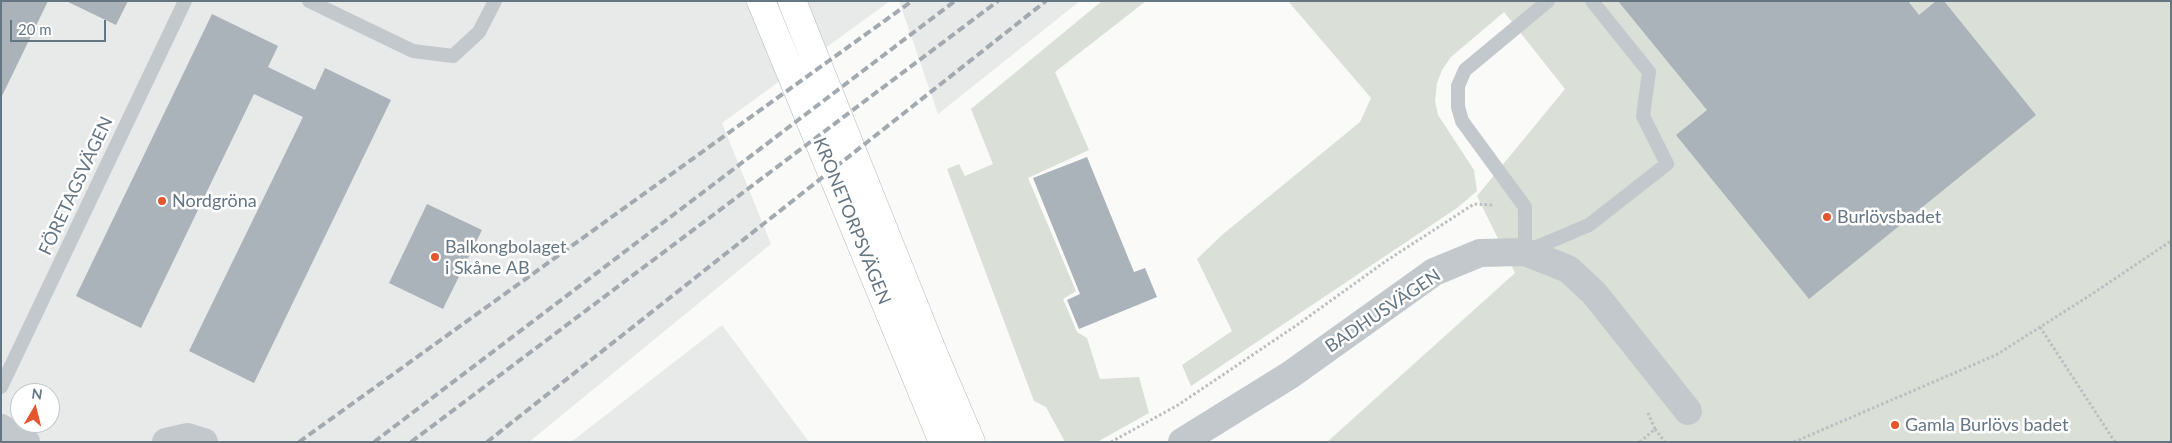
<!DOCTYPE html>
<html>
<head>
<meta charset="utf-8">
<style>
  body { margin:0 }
  #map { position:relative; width:2172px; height:443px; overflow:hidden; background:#fafaf8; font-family:Lato,sans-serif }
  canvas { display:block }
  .frame { position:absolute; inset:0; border:2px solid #657683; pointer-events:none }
  .north { position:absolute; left:10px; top:383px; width:50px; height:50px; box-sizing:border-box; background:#fff; border:1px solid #c1c8cd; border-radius:50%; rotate:8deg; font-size:14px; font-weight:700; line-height:20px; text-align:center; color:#657683 }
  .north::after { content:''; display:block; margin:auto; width:18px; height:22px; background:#e4572e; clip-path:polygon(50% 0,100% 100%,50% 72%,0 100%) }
  .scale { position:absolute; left:10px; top:20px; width:96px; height:22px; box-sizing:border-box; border:2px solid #657683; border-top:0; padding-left:6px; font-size:15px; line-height:18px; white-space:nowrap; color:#657683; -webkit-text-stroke:4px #fff; paint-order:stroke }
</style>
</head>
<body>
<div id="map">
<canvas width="2172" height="443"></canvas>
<div class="frame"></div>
<div class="north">N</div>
<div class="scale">20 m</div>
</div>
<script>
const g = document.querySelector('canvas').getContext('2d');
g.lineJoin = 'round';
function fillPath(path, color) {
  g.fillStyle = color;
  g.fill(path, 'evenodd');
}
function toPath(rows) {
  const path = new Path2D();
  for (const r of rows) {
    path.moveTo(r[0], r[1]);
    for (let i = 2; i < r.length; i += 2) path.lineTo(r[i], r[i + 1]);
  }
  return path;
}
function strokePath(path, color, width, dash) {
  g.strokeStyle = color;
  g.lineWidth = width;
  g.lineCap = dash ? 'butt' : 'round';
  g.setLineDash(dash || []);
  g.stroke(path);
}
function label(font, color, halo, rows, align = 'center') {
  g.font = font + ' Lato,sans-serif';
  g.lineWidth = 5;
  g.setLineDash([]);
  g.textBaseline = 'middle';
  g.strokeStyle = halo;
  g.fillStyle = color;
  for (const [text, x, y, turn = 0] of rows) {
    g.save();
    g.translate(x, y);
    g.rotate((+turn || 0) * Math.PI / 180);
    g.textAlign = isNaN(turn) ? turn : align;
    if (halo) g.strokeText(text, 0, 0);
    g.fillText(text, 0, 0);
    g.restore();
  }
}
const built = toPath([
  [1,1,890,1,722,123,771,244,529,442,1,442],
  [20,393,50,393,50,423,20,423],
  [899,1,1080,1,938,114],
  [722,325,809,442,571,442]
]);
const green = toPath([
  [1102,1,1146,1,1055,72,1089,150,1028,178,1076,291,1063,299,1077,332,1087,338,1100,379,1139,377,1149,413,1097,442,1065,442,1046,407,1034,401,947,169,959,164,965,176,993,164,971,109],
  [1288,1,2171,1,2171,442,1327,442,1515,273,1477,196,1565,89,1504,12,1451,57,1442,70,1437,83,1435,101,1438,115,1474,170,1477,191,1457,208,1191,386,1182,365,1232,331,1197,259,1222,235,1360,122,1371,98]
]);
const building = toPath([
  [1,1,48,1,1,98],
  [66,1,128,1,116,25],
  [1618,1,1908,1,1919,15,1936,1,1944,1,2036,115,1809,299,1676,135,1707,110],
  [212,14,278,46,268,67,315,90,325,68,391,100,254,383,189,351,303,117,254,94,141,328,76,296],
  [1087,157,1134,272,1145,268,1157,297,1079,329,1067,300,1080,294,1033,178],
  [427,204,482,230,443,309,389,283]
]);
const path = toPath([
  [2040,327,2115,442],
  [1655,429,1665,442],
  [1111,442,1178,405,1297,325,1386,261,1474,204,1494,205],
  [1640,442,1655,429,1648,413],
  [1794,442,1996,355,2089,296,2171,241]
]);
const service = toPath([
  [309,1,413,51,453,56,479,32,495,1],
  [1548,1,1465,70,1458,86,1458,107,1462,121,1525,207,1525,252,1589,225,1667,164,1643,116,1649,72,1592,1],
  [1,387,185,1]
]);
const minor = toPath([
  [1,428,26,442],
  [166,442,188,437,204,442],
  [1182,442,1290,375,1434,272,1480,253,1525,252,1568,269,1594,293,1688,411]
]);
const secondary = toPath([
  [761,1,943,442],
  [792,1,933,353,971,442]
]);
const rail = toPath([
  [299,442,912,1],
  [374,442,955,1],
  [411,442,998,1],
  [487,442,1046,1]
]);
const markers = [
  [162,201,5,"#e4572e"],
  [1827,217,5,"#e4572e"],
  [435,257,5,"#e4572e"],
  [1895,425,5,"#e4572e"]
];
const streetNames = [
  ["FÖRETAGSVÄGEN",76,186,-65],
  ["KRONETORPSVÄGEN",852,221,68],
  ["BADHUSVÄGEN",1383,311,-34]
];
const poiNames = [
  ["Nordgröna",172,201],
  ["Burlövsbadet",1837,217],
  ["Balkongbolaget",445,247],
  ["i Skåne AB",445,268],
  ["Gamla Burlövs badet",1905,425]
];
fillPath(built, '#e8e9e9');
fillPath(green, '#dadfd7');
fillPath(building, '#aab3b9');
strokePath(secondary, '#b3babf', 29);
strokePath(path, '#bbbfc2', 3, [2.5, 2.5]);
strokePath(service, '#c3c8cc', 14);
strokePath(minor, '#c3c8cc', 28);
strokePath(secondary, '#fff', 28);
strokePath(rail, '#a2aab0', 4, [8, 4]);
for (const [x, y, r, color] of markers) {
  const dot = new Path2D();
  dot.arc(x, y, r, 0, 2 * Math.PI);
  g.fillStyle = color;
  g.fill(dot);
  strokePath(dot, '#fff', 2);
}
label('18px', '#657683', '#fff', streetNames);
label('18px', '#657683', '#fff', poiNames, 'left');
</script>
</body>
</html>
